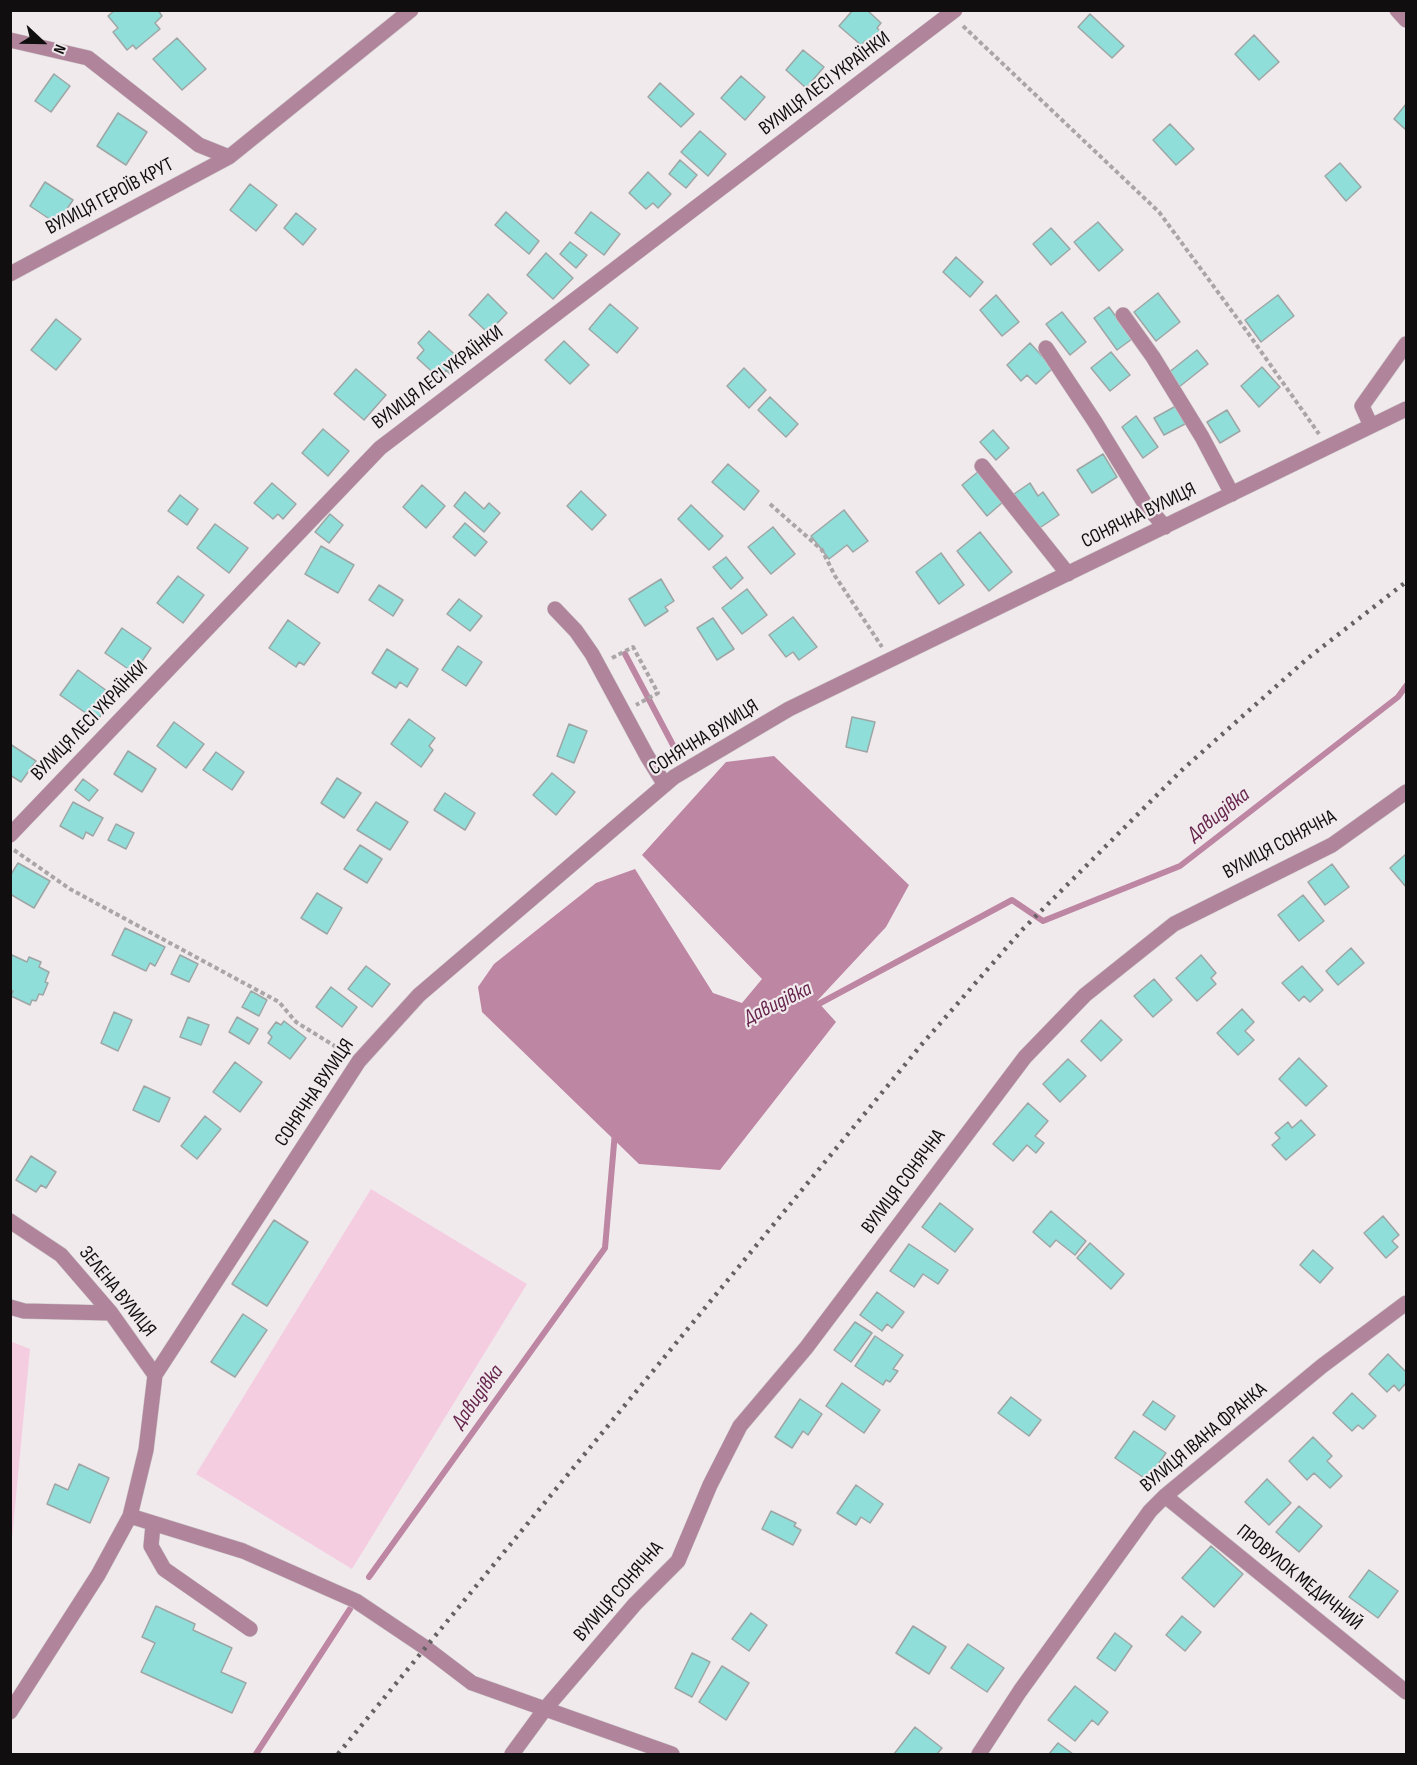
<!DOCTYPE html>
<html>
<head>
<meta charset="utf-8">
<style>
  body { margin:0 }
  #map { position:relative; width:1417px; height:1765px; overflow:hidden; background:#f0eaed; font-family:"Sofia Sans Condensed",sans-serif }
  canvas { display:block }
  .frame { position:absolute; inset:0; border:12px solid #100e0f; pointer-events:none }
  .north { position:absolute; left:12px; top:12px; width:60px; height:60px; -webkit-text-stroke:4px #f0eaed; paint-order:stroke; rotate:112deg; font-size:16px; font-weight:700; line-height:24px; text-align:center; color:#100e0f }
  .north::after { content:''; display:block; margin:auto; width:21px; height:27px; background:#100e0f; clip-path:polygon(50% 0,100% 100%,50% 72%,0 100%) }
</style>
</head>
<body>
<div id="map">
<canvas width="1417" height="1765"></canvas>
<div class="frame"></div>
<div class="north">N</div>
</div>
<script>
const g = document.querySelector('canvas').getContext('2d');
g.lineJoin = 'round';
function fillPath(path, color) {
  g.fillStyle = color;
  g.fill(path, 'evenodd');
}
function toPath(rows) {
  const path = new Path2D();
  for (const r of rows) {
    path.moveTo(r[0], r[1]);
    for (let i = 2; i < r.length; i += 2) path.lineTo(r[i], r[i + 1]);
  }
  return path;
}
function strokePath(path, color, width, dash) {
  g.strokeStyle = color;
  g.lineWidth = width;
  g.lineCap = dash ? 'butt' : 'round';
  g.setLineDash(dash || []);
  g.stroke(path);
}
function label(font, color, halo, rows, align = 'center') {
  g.font = font + ' "Sofia Sans Condensed",sans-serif';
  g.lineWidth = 4.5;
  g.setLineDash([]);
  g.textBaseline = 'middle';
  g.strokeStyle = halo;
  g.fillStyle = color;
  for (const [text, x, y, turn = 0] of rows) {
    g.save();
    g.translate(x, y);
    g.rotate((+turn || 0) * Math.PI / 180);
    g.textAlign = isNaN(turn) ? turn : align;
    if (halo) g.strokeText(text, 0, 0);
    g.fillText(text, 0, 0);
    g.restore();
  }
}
const green = toPath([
  [371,1189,527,1284,352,1569,196,1474],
  [10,1341,30,1349,12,1539,10,1539]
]);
const water = toPath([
  [774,756,909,885,886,927,817,1001,836,1022,720,1170,639,1164,482,1012,478,987,494,964,596,883,635,869,713,993,742,1003,762,979,642,855,726,762]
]);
const stream = toPath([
  [625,654,674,747],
  [813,1007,1012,900,1043,921,1180,866,1398,697,1406,686],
  [369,1577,605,1248,615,1132],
  [256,1754,350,1609]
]);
const building = toPath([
  [115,10,158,10,162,16,155,23,160,29,136,49,133,45,127,50,113,32,118,28,108,16,115,10],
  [853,10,867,10,881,23,877,28,881,32,869,44,865,41,861,45,839,26,853,10],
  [1090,14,1124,46,1112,58,1078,27,1090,14],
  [1254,35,1279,62,1259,80,1235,54,1254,35],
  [177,38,206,69,182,90,153,59,177,38],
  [803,50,824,67,806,88,786,70,803,50],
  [54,74,70,86,51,112,35,101,54,74],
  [741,76,765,97,745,120,721,98,741,76],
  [660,83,694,114,681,127,648,97,660,83],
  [1406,104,1406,130,1394,119,1406,104],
  [118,113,147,132,126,165,97,146,118,113],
  [1170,124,1194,149,1176,165,1153,140,1170,124],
  [700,131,726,154,708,176,681,152,700,131],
  [680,160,697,175,686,188,669,174,680,160],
  [1340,163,1361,187,1346,201,1325,176,1340,163],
  [648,172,671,194,658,208,653,203,646,209,629,193,648,172],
  [45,182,73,200,57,224,30,206,45,182],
  [250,184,277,205,256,231,230,210,250,184],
  [506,212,539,241,529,254,495,225,506,212],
  [591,212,620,234,604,255,575,233,591,212],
  [296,213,316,229,303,245,284,228,296,213],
  [1098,222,1123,250,1099,271,1074,242,1098,222],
  [1051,228,1070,249,1051,265,1033,244,1051,228],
  [570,242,587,255,576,268,560,254,570,242],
  [546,253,573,278,553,299,527,275,546,253],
  [956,257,983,282,970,297,943,272,956,257],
  [1158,293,1180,322,1156,341,1134,312,1158,293],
  [488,294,507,313,488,333,469,315,488,294],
  [996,295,1019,322,1002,336,980,310,996,295],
  [1278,295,1294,316,1261,342,1245,320,1278,295],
  [610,304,638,328,617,353,589,329,610,304],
  [1109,307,1132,339,1117,350,1094,318,1109,307],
  [1062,312,1086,342,1070,355,1046,324,1062,312],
  [56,319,81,339,56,370,31,350,56,319],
  [429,331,462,361,450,374,446,370,439,378,417,358,424,350,418,343,429,331],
  [564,341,589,365,570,384,545,360,564,341],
  [1030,343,1053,368,1036,384,1027,375,1021,381,1007,365,1030,343],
  [1197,350,1208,364,1179,387,1168,373,1197,350],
  [1111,352,1130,375,1110,391,1091,368,1111,352],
  [1262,367,1280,387,1259,407,1241,386,1262,367],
  [744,368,766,390,749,408,727,386,744,368],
  [356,369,386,395,364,420,334,394,356,369],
  [770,397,798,424,786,437,758,410,770,397],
  [1176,406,1185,424,1164,435,1154,418,1176,406],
  [1227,410,1240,431,1220,443,1207,422,1227,410],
  [1136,416,1158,447,1143,458,1122,427,1136,416],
  [323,429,349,451,328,476,302,453,323,429],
  [993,430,1009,448,996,460,980,442,993,430],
  [1103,454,1117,477,1092,493,1077,470,1103,454],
  [728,464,759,491,744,510,712,482,728,464],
  [979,471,1003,502,987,516,962,485,979,471],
  [272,483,296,504,283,519,278,514,273,519,254,503,272,483],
  [1030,483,1038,496,1043,492,1059,515,1038,529,1014,494,1030,483],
  [422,485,445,506,426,528,403,507,422,485],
  [581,491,606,515,592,530,567,506,581,491],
  [465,492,484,509,489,503,500,513,484,532,454,506,465,492],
  [180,495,198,509,187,525,168,511,180,495],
  [691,505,723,536,709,550,678,519,691,505],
  [844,510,868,541,853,552,847,545,829,559,811,536,844,510],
  [330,514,343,525,329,543,315,532,330,514],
  [465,523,487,542,475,556,453,537,465,523],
  [215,524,248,548,229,573,197,548,215,524],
  [773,527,795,554,771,574,748,547,773,527],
  [980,532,1012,572,989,591,957,551,980,532],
  [321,546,354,565,338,593,305,574,321,546],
  [941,553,964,585,939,604,916,572,941,553],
  [726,557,743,578,731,589,713,567,726,557],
  [178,576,204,595,183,623,157,603,178,576],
  [661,579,674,601,665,607,668,611,645,626,629,599,661,579],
  [379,585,403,600,393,616,369,600,379,585],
  [747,589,767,615,742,634,722,608,747,589],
  [459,599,482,616,470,631,447,614,459,599],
  [793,617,817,647,799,660,793,652,786,657,769,635,793,617],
  [713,618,734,649,717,660,697,628,713,618],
  [288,620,320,643,304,665,299,662,296,667,269,648,288,620],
  [122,628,151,648,134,673,105,653,122,628],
  [458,646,482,662,466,686,442,670,458,646],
  [387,649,418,669,407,687,400,682,396,688,372,673,387,649],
  [78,670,114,696,97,721,60,695,78,670],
  [852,717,875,722,867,752,846,747,852,717],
  [409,719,435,738,429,746,433,750,421,767,391,744,409,719],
  [174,722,204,744,186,768,157,746,174,722],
  [569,724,587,731,574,763,557,756,569,724],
  [10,744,36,761,21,782,10,775,10,744],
  [128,751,156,769,142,792,114,774,128,751],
  [216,752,244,772,232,790,203,770,216,752],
  [552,773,575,792,556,815,533,795,552,773],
  [337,778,361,793,344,818,321,803,337,778],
  [83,779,98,790,89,801,75,790,83,779],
  [445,793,475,813,465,830,434,810,445,793],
  [73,802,103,818,93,836,86,832,83,839,60,826,73,802],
  [376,802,408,822,390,850,357,830,376,802],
  [116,824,134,833,126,849,108,840,116,824],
  [360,845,382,859,367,883,344,869,360,845],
  [1406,854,1406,887,1390,868,1406,854],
  [18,863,50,881,34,908,10,894,10,876,18,863],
  [1332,864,1349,887,1325,905,1308,882,1332,864],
  [317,893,342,908,327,934,301,918,317,893],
  [1303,895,1324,921,1299,941,1278,915,1303,895],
  [125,928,165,947,155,966,150,963,146,971,112,955,125,928],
  [1351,948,1364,963,1338,985,1326,971,1351,948],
  [12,955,27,962,29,957,41,962,39,967,49,972,45,982,48,983,43,995,39,994,36,1001,32,1000,30,1005,11,996,13,991,10,990,10,959,12,955],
  [180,955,198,964,189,982,171,974,180,955],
  [1201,955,1216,973,1211,978,1216,984,1197,1001,1176,978,1201,955],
  [366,966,390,984,372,1007,348,989,366,966],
  [1302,966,1323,990,1310,1002,1304,996,1299,1001,1282,983,1302,966],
  [1154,979,1172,1000,1153,1017,1134,996,1154,979],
  [331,987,357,1007,342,1027,316,1007,331,987],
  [251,991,267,1000,259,1016,242,1007,251,991],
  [1242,1009,1254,1022,1245,1031,1254,1040,1238,1055,1217,1033,1242,1009],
  [114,1012,132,1020,118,1051,101,1043,114,1012],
  [188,1017,209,1025,201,1045,180,1037,188,1017],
  [237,1017,258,1029,249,1044,229,1032,237,1017],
  [1101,1020,1122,1040,1101,1061,1081,1041,1101,1020],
  [284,1021,306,1038,290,1059,268,1043,272,1037,268,1033,276,1022,281,1025,284,1021],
  [1299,1058,1327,1086,1306,1106,1279,1079,1299,1058],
  [1068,1059,1086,1076,1060,1102,1043,1084,1068,1059],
  [235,1062,262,1082,240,1112,213,1092,235,1062],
  [144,1086,170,1098,159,1122,133,1110,144,1086],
  [1028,1103,1048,1121,1035,1136,1044,1143,1036,1153,1027,1145,1013,1161,993,1144,1028,1103],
  [205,1116,221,1129,197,1159,181,1146,205,1116],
  [1301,1120,1315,1135,1286,1160,1272,1145,1280,1138,1275,1133,1288,1122,1292,1128,1301,1120],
  [31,1156,56,1172,46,1188,41,1185,36,1192,16,1180,31,1156],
  [940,1203,973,1229,955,1252,922,1227,940,1203],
  [1051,1211,1086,1241,1075,1255,1056,1240,1050,1247,1033,1232,1051,1211],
  [1383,1216,1399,1235,1392,1241,1398,1247,1386,1258,1364,1233,1383,1216],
  [274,1220,308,1242,267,1306,232,1284,274,1220],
  [1090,1243,1124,1274,1111,1289,1077,1258,1090,1243],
  [909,1244,948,1270,938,1284,923,1274,914,1287,890,1271,909,1244],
  [1313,1250,1333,1268,1320,1283,1300,1265,1313,1250],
  [877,1292,904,1312,892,1328,887,1324,882,1331,860,1315,877,1292],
  [243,1314,267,1330,235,1377,211,1362,243,1314],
  [855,1322,872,1333,851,1362,834,1350,855,1322],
  [875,1336,903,1355,893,1369,898,1371,890,1382,886,1380,883,1385,855,1366,875,1336],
  [1388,1354,1406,1372,1406,1383,1399,1391,1394,1385,1387,1392,1369,1374,1388,1354],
  [842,1383,880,1410,864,1433,826,1406,842,1383],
  [1352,1393,1376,1416,1363,1429,1358,1425,1352,1431,1333,1413,1352,1393],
  [1011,1397,1041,1420,1029,1436,998,1413,1011,1397],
  [800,1399,822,1414,808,1435,803,1431,792,1448,775,1437,800,1399],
  [1153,1401,1175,1416,1165,1430,1143,1415,1153,1401],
  [1134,1431,1166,1453,1147,1480,1115,1458,1134,1431],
  [1313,1437,1332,1456,1327,1461,1342,1476,1330,1488,1314,1473,1307,1480,1289,1461,1313,1437],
  [79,1464,109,1478,90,1523,47,1504,55,1484,68,1490,79,1464],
  [1267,1479,1291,1503,1269,1525,1245,1502,1267,1479],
  [856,1485,883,1504,870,1523,861,1517,856,1525,837,1513,856,1485],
  [1299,1506,1322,1526,1299,1552,1276,1532,1299,1506],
  [771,1511,796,1523,794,1526,801,1530,793,1545,762,1529,771,1511],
  [1211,1546,1243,1574,1214,1607,1182,1578,1211,1546],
  [1369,1570,1398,1591,1378,1618,1349,1597,1369,1570],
  [156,1606,195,1624,193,1630,232,1648,221,1672,246,1683,232,1713,141,1672,155,1643,142,1637,156,1606],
  [751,1613,767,1625,749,1651,732,1639,751,1613],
  [1182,1616,1201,1632,1185,1651,1166,1635,1182,1616],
  [913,1626,946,1647,929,1674,896,1653,913,1626],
  [1115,1633,1132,1646,1115,1671,1097,1658,1115,1633],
  [968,1644,1004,1668,987,1692,951,1668,968,1644],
  [692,1653,710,1662,692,1697,675,1688,692,1653],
  [722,1666,749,1683,726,1720,699,1702,722,1666],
  [1075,1686,1108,1712,1098,1725,1092,1720,1075,1741,1048,1720,1075,1686],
  [915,1727,942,1748,937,1754,894,1754,915,1727],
  [1058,1743,1073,1754,1049,1754,1058,1743]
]);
const path = toPath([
  [963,26,1159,212,1248,333,1319,434],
  [770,504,822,550,835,576,882,647],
  [612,658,633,647,658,693,636,705],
  [14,850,70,889,279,1002,296,1022,346,1053]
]);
const minor = toPath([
  [1397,10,1406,20],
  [10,40,88,58,199,145,229,157,411,10],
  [10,274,229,157],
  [1123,315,1153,357,1202,437,1232,494],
  [1046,348,1095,422,1145,504,1165,527],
  [1371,426,1362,406,1406,344],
  [982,466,1068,574],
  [555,609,576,631,592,654,647,756,665,785],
  [10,835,380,448,955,10],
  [10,1221,61,1255,111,1313,155,1375],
  [10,1307,24,1311,111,1313],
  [1165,1496,1406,1692],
  [130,1516,243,1551,356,1601,426,1648,472,1683,672,1754],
  [153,1525,151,1546,164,1569,250,1629],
  [10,1712,98,1575,130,1516,146,1450,155,1375,359,1061,419,995,674,777,789,709,1406,409],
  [512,1754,545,1709,635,1604,678,1561,710,1485,740,1426,806,1348,1025,1057,1085,995,1174,924,1332,845,1406,792],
  [979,1754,1020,1691,1150,1511,1165,1496,1322,1366,1406,1303]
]);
const rail = toPath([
  [338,1754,922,1044,1022,930,1182,770,1308,658,1406,582]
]);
const streetNames = [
  ["ВУЛИЦЯ ЛЕСІ УКРАЇНКИ",825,84,-37],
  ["ВУЛИЦЯ ГЕРОЇВ КРУТ",110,197,-28],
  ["ВУЛИЦЯ ЛЕСІ УКРАЇНКИ",438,378,-37],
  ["СОНЯЧНА ВУЛИЦЯ",1139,516,-26],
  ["ВУЛИЦЯ ЛЕСІ УКРАЇНКИ",90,721,-46],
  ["СОНЯЧНА ВУЛИЦЯ",704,738,-32],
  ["ВУЛИЦЯ СОНЯЧНА",1280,845,-28],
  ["СОНЯЧНА ВУЛИЦЯ",315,1093,-56],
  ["ВУЛИЦЯ СОНЯЧНА",904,1182,-53],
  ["ЗЕЛЕНА ВУЛИЦЯ",117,1292,51],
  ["ВУЛИЦЯ ІВАНА ФРАНКА",1204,1438,-40],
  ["ПРОВУЛОК МЕДИЧНИЙ",1299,1578,39],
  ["ВУЛИЦЯ СОНЯЧНА",619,1592,-49]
];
const waterNames = [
  ["Давидівка",1219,815,-38],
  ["Давидівка",778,1004,-26],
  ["Давидівка",478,1397,-54]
];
fillPath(green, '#f5cde1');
fillPath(water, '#bd86a3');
strokePath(stream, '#bd86a3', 6);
fillPath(building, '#90ded9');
strokePath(building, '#9ea6a5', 1.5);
strokePath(minor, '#ccc7c9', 16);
strokePath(path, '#aaa5a7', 4, [4.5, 3]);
strokePath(minor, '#b0859b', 15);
strokePath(rail, '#666264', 4.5, [3, 6]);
label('20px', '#100e0f', '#f0eaed', streetNames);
label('italic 21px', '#67244c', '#f0eaed', waterNames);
</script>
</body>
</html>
